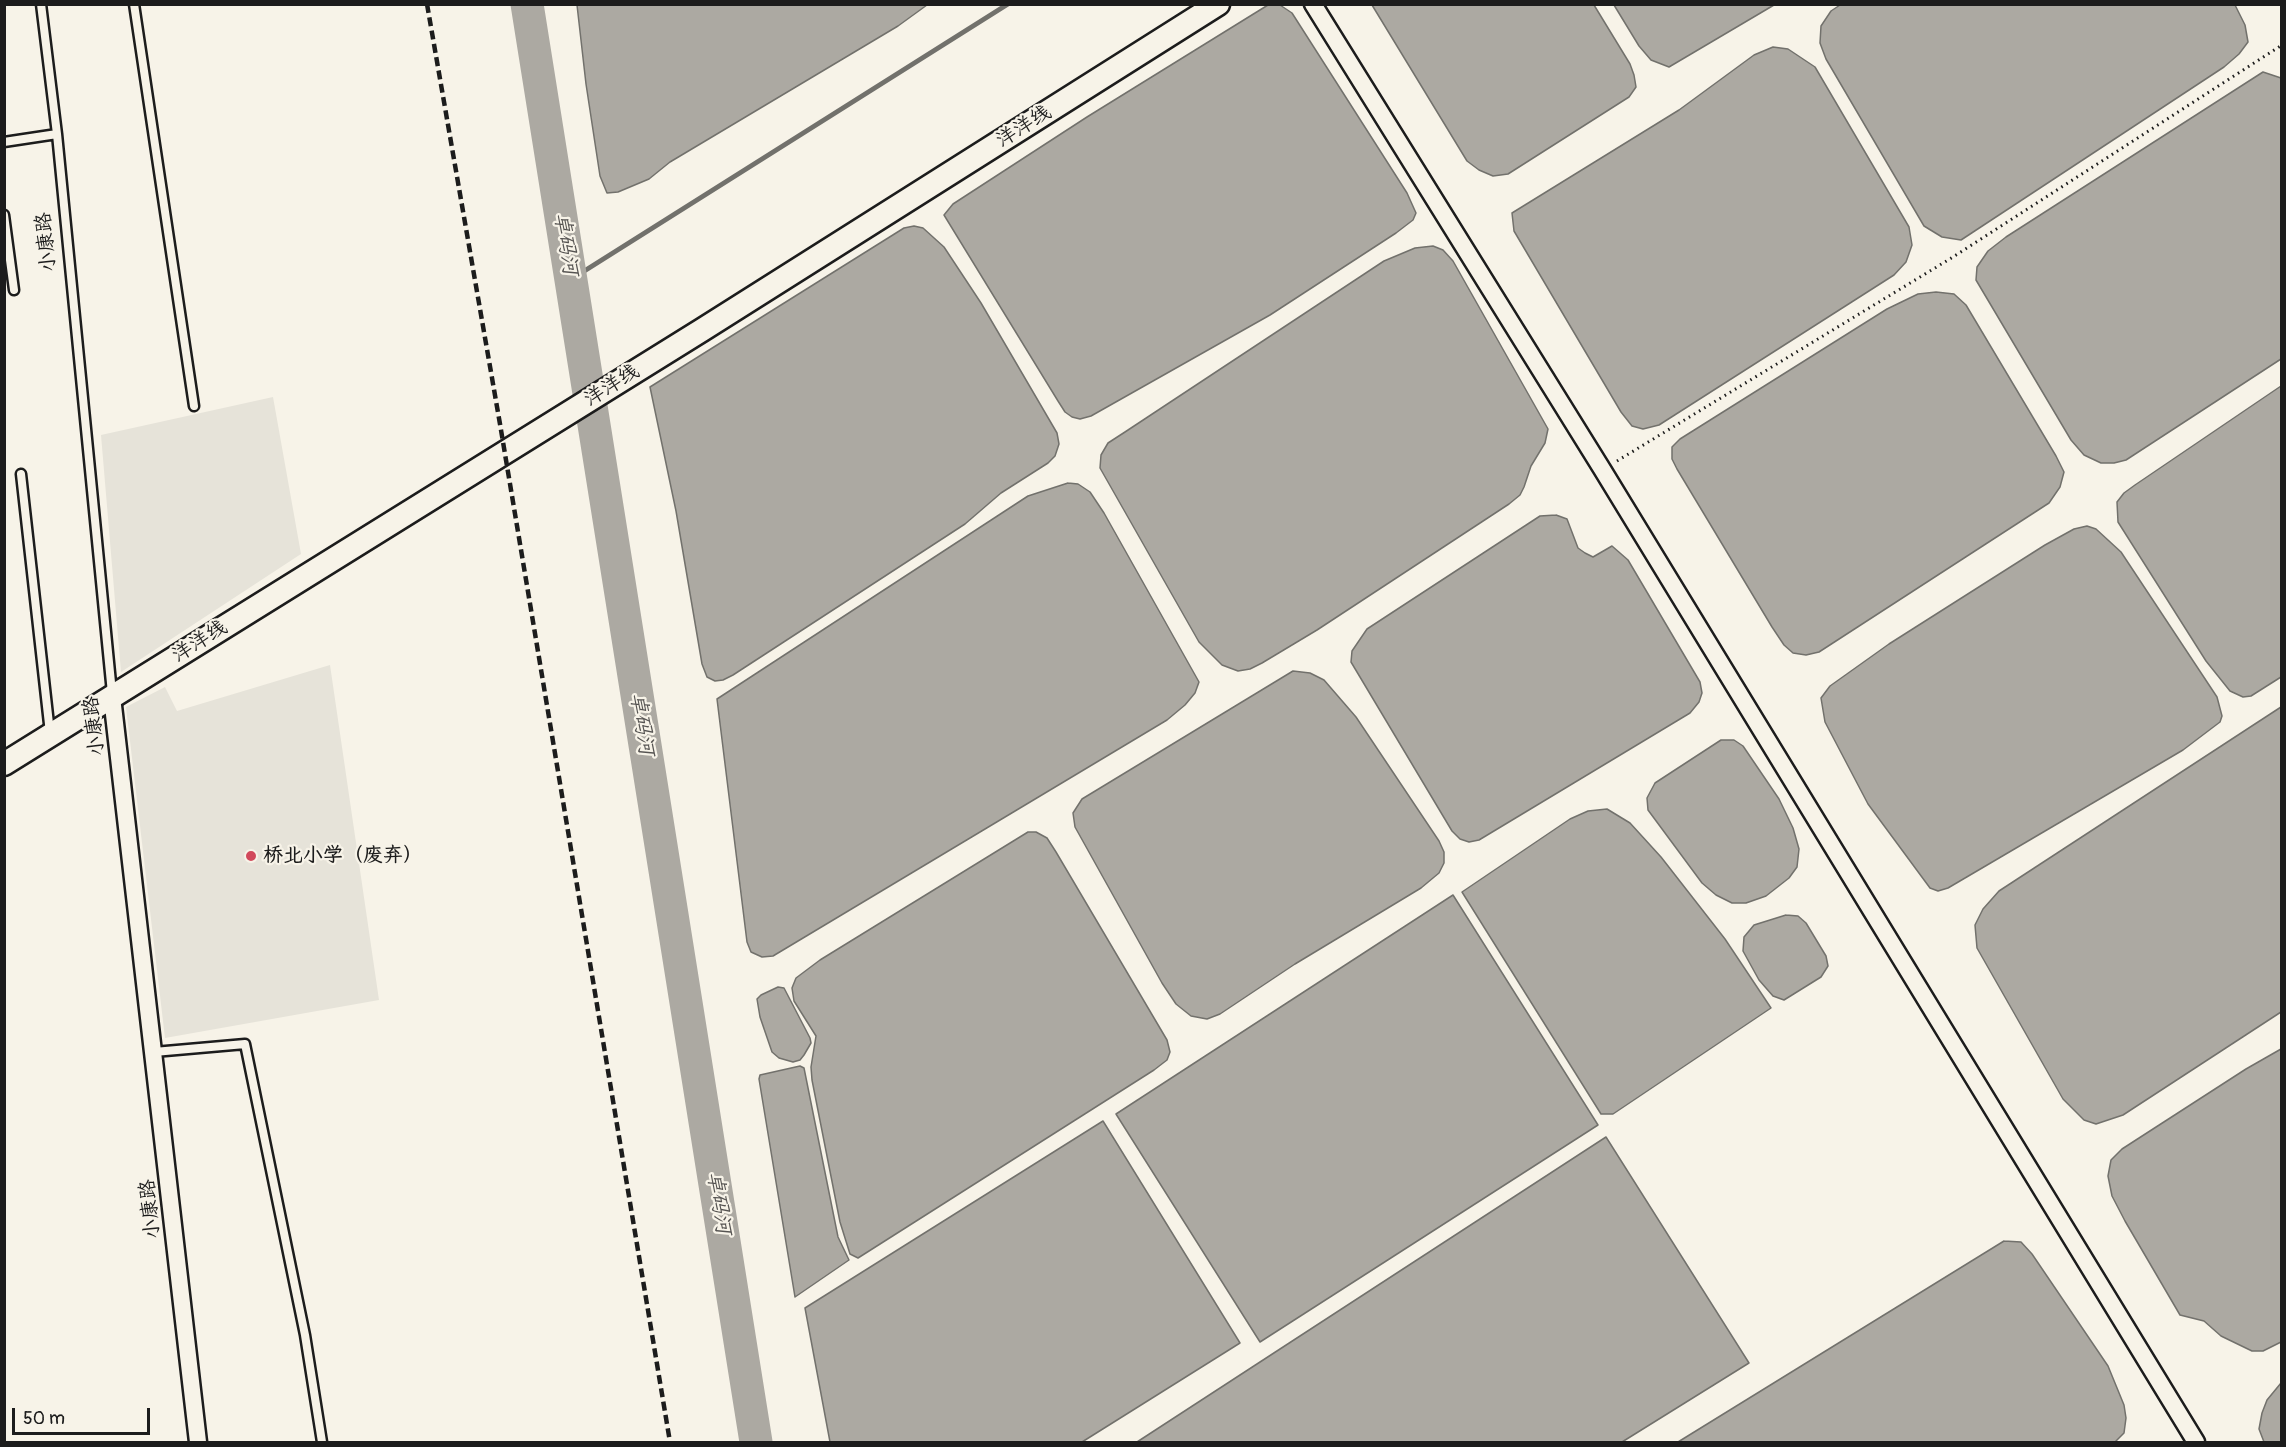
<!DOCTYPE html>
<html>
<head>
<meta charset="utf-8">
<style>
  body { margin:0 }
  #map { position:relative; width:2286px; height:1447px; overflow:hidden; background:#f7f3e8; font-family:Pangolin,sans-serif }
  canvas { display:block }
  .frame { position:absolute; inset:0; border:6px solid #1c1c1c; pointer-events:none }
  .scale { position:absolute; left:12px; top:1408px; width:138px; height:27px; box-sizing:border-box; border:3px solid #1c1c1c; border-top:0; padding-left:8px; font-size:18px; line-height:21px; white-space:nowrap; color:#1c1c1c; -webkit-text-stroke:4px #f7f3e8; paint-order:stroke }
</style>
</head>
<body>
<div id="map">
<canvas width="2286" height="1447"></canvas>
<div class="frame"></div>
<div class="scale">50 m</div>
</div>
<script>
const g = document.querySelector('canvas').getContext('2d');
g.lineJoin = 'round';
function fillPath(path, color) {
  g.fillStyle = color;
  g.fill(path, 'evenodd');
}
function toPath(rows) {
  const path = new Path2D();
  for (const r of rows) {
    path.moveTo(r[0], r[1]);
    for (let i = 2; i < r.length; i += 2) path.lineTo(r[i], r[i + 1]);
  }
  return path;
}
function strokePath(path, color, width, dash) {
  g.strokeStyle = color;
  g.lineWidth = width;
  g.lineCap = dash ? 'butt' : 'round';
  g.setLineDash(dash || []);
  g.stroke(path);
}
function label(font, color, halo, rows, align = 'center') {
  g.font = font + ' Pangolin,"LXGW WenKai TC",sans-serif';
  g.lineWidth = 4.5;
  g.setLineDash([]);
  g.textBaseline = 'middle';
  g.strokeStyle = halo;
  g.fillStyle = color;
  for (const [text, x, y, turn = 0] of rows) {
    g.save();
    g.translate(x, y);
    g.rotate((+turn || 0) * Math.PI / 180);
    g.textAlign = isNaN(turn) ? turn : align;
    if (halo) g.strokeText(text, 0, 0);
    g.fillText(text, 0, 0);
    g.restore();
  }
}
const built = toPath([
  [273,397,301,554,121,672,101,435],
  [330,665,379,1000,165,1038,126,707,165,687,177,711]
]);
const water = toPath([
  [577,5,577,4,927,5,898,26,670,162,649,179,618,192,607,193,600,176,586,84,577,5],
  [1268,5,1280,5,1292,13,1407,193,1416,213,1413,220,1396,233,1270,315,1091,416,1080,419,1072,417,1065,412,1058,401,944,215,953,204,1087,117,1268,5],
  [1372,5,1594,5,1630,64,1634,75,1636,87,1629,97,1508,174,1493,176,1479,170,1467,161,1372,5],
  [1614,5,1774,5,1669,67,1651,60,1639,46,1614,5],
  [1840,5,2235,5,2245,25,2248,42,2239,54,2224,67,1961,240,1942,237,1924,226,1826,59,1820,43,1821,26,1831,11,1840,5],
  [1773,47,1788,49,1815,67,1909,227,1912,245,1906,262,1894,275,1659,425,1643,429,1632,426,1621,412,1514,231,1512,213,1679,110,1754,55,1773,47],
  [2263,72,2281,78,2281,359,2126,460,2114,463,2101,463,2084,455,2071,440,1976,280,1977,267,1988,251,2006,237,2263,72],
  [914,226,923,228,944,247,981,303,1057,433,1059,444,1055,456,1048,463,1001,493,965,524,733,675,723,680,715,681,707,677,702,664,676,511,650,387,904,228,914,226],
  [1433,246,1443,250,1453,261,1548,429,1545,443,1531,466,1524,487,1520,495,1509,504,1317,630,1262,663,1250,669,1238,671,1222,665,1199,642,1100,468,1101,455,1108,443,1125,432,1384,261,1415,248,1433,246],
  [1936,292,1954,294,1966,305,2056,456,2064,472,2060,487,2049,503,1819,652,1806,655,1793,653,1784,645,1772,627,1677,469,1672,459,1672,447,1680,439,1887,309,1918,294,1936,292],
  [2281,386,2281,677,2251,696,2243,697,2230,691,2206,661,2118,522,2117,502,2124,493,2135,485,2281,386],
  [1068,483,1078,484,1090,492,1104,513,1199,682,1195,693,1185,705,1167,720,773,956,762,957,751,952,747,942,717,699,1028,496,1068,483],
  [1556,515,1567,519,1578,548,1585,553,1593,557,1612,546,1628,560,1700,682,1702,693,1699,702,1690,713,1479,840,1469,842,1460,839,1452,831,1351,662,1352,651,1367,629,1540,516,1556,515],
  [2087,526,2096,529,2121,552,2217,697,2222,716,2220,722,2183,750,1948,888,1938,891,1930,888,1868,804,1825,722,1821,698,1830,686,1889,644,2045,545,2074,529,2087,526],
  [1293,671,1310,673,1324,680,1356,717,1439,841,1444,852,1444,863,1439,873,1421,888,1295,964,1220,1014,1207,1019,1191,1016,1176,1004,1162,983,1075,827,1073,813,1082,799,1293,671],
  [2281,707,2281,1012,2123,1115,2096,1124,2084,1120,2063,1099,1977,948,1975,925,1983,909,1999,891,2281,707],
  [1721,740,1734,740,1743,746,1779,799,1793,828,1799,849,1797,867,1789,878,1766,896,1746,903,1732,903,1716,895,1702,883,1648,810,1647,798,1655,783,1721,740],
  [1607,809,1630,823,1661,857,1725,939,1771,1008,1613,1114,1601,1114,1462,892,1570,819,1588,811,1607,809],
  [1028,832,1036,832,1047,838,1056,852,1167,1040,1170,1052,1167,1060,1154,1070,858,1258,850,1254,840,1222,812,1080,811,1067,816,1036,794,1001,792,988,796,978,820,960,1028,832],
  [1453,895,1598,1125,1260,1342,1116,1114,1453,895],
  [1786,915,1798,916,1806,923,1826,956,1828,966,1821,977,1784,1000,1773,996,1759,980,1743,951,1744,937,1754,925,1786,915],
  [778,987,784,988,810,1038,811,1043,804,1055,800,1060,793,1062,779,1058,772,1052,760,1017,757,999,761,995,778,987],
  [2281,1049,2281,1342,2263,1351,2252,1351,2221,1336,2204,1321,2180,1315,2125,1221,2112,1196,2108,1176,2111,1160,2122,1149,2246,1069,2281,1049],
  [800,1066,804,1068,838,1237,849,1260,795,1297,759,1079,760,1075,800,1066],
  [1103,1121,1240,1343,1082,1442,830,1442,805,1308,1103,1121],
  [1606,1137,1749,1363,1622,1442,1137,1442,1606,1137],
  [2004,1241,2021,1242,2032,1254,2108,1366,2124,1405,2126,1418,2124,1433,2115,1442,1678,1442,2004,1241],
  [2281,1383,2281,1442,2264,1442,2259,1429,2262,1413,2267,1400,2281,1383]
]);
const stream = toPath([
  [570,280,1008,4]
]);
const river = toPath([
  [527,4,756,1442]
]);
const path = toPath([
  [1617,461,1953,257,2282,45]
]);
const service = toPath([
  [41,4,57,134,112,693],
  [134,4,194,406],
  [4,142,57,134],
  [4,215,14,290],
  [21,474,50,733],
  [154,1052,245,1044,305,1335,322,1442]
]);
const minor = toPath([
  [1313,4,1602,469,2196,1442],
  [112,697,198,1442]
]);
const secondary = toPath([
  [4,764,702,330,1218,4]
]);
const rail = toPath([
  [427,4,500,424,670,1442]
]);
const markers = [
  [251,856,6,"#d1495b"]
];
const streetNames = [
  ["洋洋线",1024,127,-32],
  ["小康路",47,242,-96],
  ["洋洋线",612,386,-32],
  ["洋洋线",200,642,-32],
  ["小康路",95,726,-97],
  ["小康路",151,1209,-96]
];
const poiNames = [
  ["桥北小学（废弃）",263,856]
];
const waterNames = [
  ["卓码河",565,244,81],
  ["卓码河",641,724,81],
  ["卓码河",718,1203,81]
];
fillPath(built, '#e6e3d9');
fillPath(water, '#aca9a2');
strokePath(water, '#72716c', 1.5);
strokePath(stream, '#72716c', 5);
strokePath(river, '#aca9a2', 33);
strokePath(service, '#1c1c1c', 13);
strokePath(minor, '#1c1c1c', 21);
strokePath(secondary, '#1c1c1c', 27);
strokePath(path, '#1c1c1c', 3, [1.5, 4.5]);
strokePath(service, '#f7f3e8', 8);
strokePath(minor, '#f7f3e8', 16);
strokePath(secondary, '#f7f3e8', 22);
strokePath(rail, '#1c1c1c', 4.5, [9, 4.5]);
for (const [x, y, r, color] of markers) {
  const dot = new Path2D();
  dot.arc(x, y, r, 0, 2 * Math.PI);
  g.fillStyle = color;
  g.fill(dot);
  strokePath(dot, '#f7f3e8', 2);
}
label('20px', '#1c1c1c', '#f7f3e8', streetNames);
label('bold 20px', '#1c1c1c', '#f7f3e8', poiNames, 'left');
label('italic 21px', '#565452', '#f7f3e8', waterNames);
</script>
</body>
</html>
